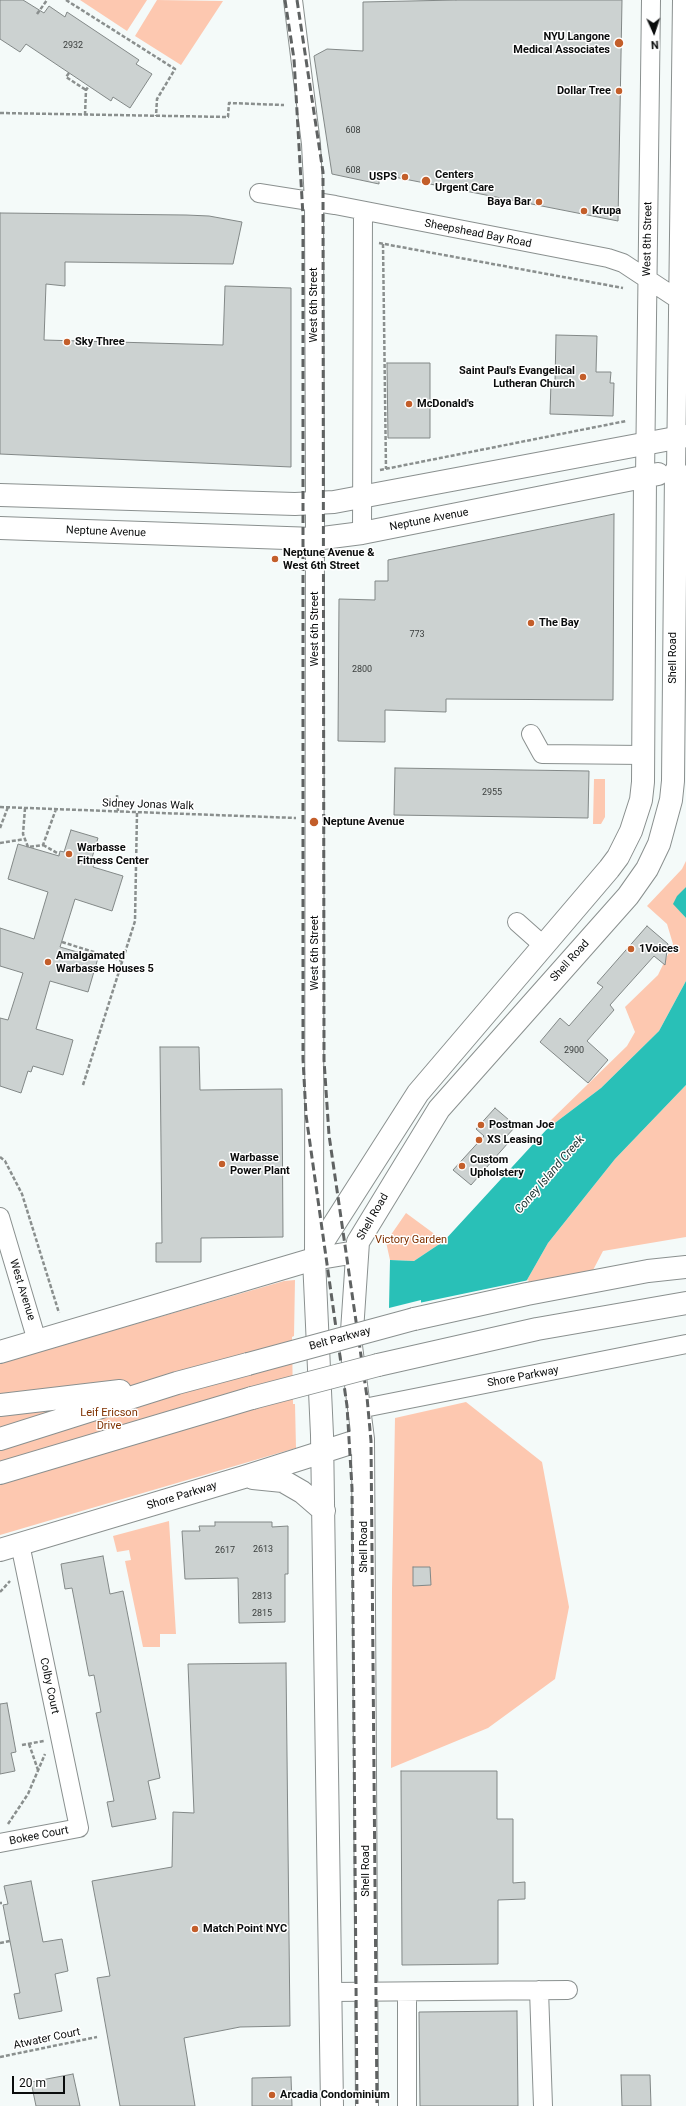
<!DOCTYPE html>
<html>
<head>
<meta charset="utf-8">
<style>
  body { margin:0 }
  #map { position:relative; width:686px; height:2106px; overflow:hidden; background:#f4faf9; font-family:Roboto,sans-serif }
  canvas { display:block }
  .north { position:absolute; left:634px; top:12px; width:40px; height:40px; -webkit-text-stroke:3px #fff; paint-order:stroke; rotate:177deg; font-size:11px; font-weight:700; line-height:16px; text-align:center; color:#0a0c0c }
  .north::after { content:''; display:block; margin:auto; width:14px; height:18px; background:#0a0c0c; clip-path:polygon(50% 0,100% 100%,50% 72%,0 100%) }
  .scale { position:absolute; left:12px; top:2076px; width:53px; height:18px; box-sizing:border-box; border:2px solid #0a0c0c; border-top:0; padding-left:5px; font-size:12px; line-height:14px; white-space:nowrap; color:#0a0c0c; -webkit-text-stroke:3px #fff; paint-order:stroke }
</style>
</head>
<body>
<div id="map">
<canvas width="686" height="2106"></canvas>
<div class="north">N</div>
<div class="scale">20 m</div>
</div>
<script>
const g = document.querySelector('canvas').getContext('2d');
g.lineJoin = 'round';
function fillPath(path, color) {
  g.fillStyle = color;
  g.fill(path, 'evenodd');
}
function toPath(rows) {
  const path = new Path2D();
  for (const r of rows) {
    path.moveTo(r[0], r[1]);
    for (let i = 2; i < r.length; i += 2) path.lineTo(r[i], r[i + 1]);
  }
  return path;
}
function strokePath(path, color, width, dash) {
  g.strokeStyle = color;
  g.lineWidth = width;
  g.lineCap = dash ? 'butt' : 'round';
  g.setLineDash(dash || []);
  g.stroke(path);
}
function label(font, color, halo, rows, align = 'center') {
  g.font = font + ' Roboto,sans-serif';
  g.lineWidth = 3;
  g.setLineDash([]);
  g.textBaseline = 'middle';
  g.strokeStyle = halo;
  g.fillStyle = color;
  for (const [text, x, y, turn = 0] of rows) {
    g.save();
    g.translate(x, y);
    g.rotate((+turn || 0) * Math.PI / 180);
    g.textAlign = isNaN(turn) ? turn : align;
    if (halo) g.strokeText(text, 0, 0);
    g.fillText(text, 0, 0);
    g.restore();
  }
}
const green = toPath([
  [80,0,147,0,127,31],
  [157,0,223,1,181,65,135,36],
  [594,779,605,779,605,817,601,824,593,824],
  [686,861,686,887,674,904,686,918,686,981,659,1031,601,1088,547,1129,549,1122,627,1046,635,1032,625,1007,658,975,673,944,667,924,647,906,682,869],
  [686,1085,686,1237,603,1251,591,1274,523,1287,548,1243,615,1159],
  [406,1213,444,1241,414,1261,390,1260,386,1242],
  [295,1280,294,1336,292,1337,293,1404,295,1404,296,1448,0,1535,0,1363,284,1281],
  [466,1402,542,1462,569,1607,555,1679,488,1728,391,1768,392,1589,395,1418],
  [169,1521,176,1634,160,1634,160,1647,143,1647,125,1561,131,1560,129,1550,117,1552,113,1536]
]);
const water = toPath([
  [686,887,686,918,673,904,677,896],
  [686,981,686,1085,615,1159,548,1243,523,1287,421,1310,421,1300,389,1308,390,1260,414,1261,444,1241,547,1129,601,1088,659,1031]
]);
const pier = toPath([
  [529,1280,524,1288,419,1310,419,1303]
]);
const building = toPath([
  [0,0,23,0,44,13,49,6,65,17,67,12,139,60,136,64,152,74,130,108,113,97,111,101,26,44,20,52,0,39,0,0],
  [456,0,622,0,618,221,379,174,379,184,332,174,314,56,327,49,363,51,363,2,456,0],
  [0,213,186,215,209,216,242,222,233,264,65,262,65,286,46,284,44,340,223,345,225,286,291,288,291,467,0,454,0,213],
  [556,335,597,336,596,372,611,372,610,383,614,383,613,416,550,414,551,382,555,382,556,335],
  [387,363,430,363,430,438,388,438,387,363],
  [614,514,613,700,446,699,446,712,385,710,385,742,338,741,339,599,375,600,375,581,388,581,388,560,614,514],
  [395,768,589,771,588,818,394,815,395,768],
  [71,830,98,838,91,861,95,862,93,867,123,876,112,911,75,899,60,947,98,958,88,992,50,981,36,1029,73,1040,63,1075,33,1066,31,1072,28,1071,21,1093,0,1086,0,1018,8,1020,23,973,0,966,0,928,34,939,48,892,8,879,18,844,59,856,60,851,64,852,71,830],
  [647,926,668,944,665,965,654,956,610,1005,614,1010,587,1041,608,1060,588,1083,540,1042,560,1018,569,1026,603,987,597,983,647,926],
  [160,1047,199,1047,200,1090,282,1089,283,1237,201,1238,201,1262,156,1262,156,1243,162,1243,160,1047],
  [495,1108,516,1126,504,1139,508,1143,471,1185,453,1170,484,1136,476,1129,495,1108],
  [215,1522,272,1522,272,1527,288,1526,288,1574,285,1574,285,1622,239,1623,238,1578,185,1579,182,1531,200,1531,199,1526,215,1526,215,1522],
  [103,1556,110,1594,123,1591,160,1778,148,1781,156,1819,112,1827,107,1802,114,1801,96,1713,101,1712,94,1675,89,1676,72,1588,65,1589,61,1564,103,1556],
  [413,1567,430,1567,431,1585,413,1586,413,1567],
  [286,1663,290,2026,240,2027,184,2038,195,2106,120,2106,97,1978,110,1976,92,1881,172,1867,173,1812,194,1813,188,1664,286,1663],
  [7,1703,16,1752,11,1753,15,1771,0,1774,0,1704,7,1703],
  [401,1771,497,1771,497,1819,513,1819,513,1883,525,1882,525,1899,498,1900,498,1964,402,1965,401,1771],
  [31,1881,43,1942,62,1939,68,1971,55,1974,62,2011,19,2019,14,1994,20,1993,3,1905,8,1904,4,1886,31,1881],
  [517,2011,518,2106,420,2106,419,2012,517,2011],
  [73,2074,80,2106,36,2106,31,2082,73,2074],
  [621,2075,650,2075,651,2106,622,2106,621,2075],
  [291,2077,292,2106,252,2106,252,2078,291,2077]
]);
const path = toPath([
  [66,0,175,69,157,99,156,116],
  [37,14,47,0],
  [69,73,66,77,86,90],
  [0,113,228,117,229,103,284,105],
  [85,115,86,90,89,86],
  [379,243,623,288],
  [383,244,386,469],
  [380,470,626,421],
  [117,795,118,812],
  [0,807,296,818],
  [25,808,23,834,28,847,43,845,56,809],
  [0,828,8,807],
  [0,843,25,839],
  [43,845,59,854],
  [62,942,122,961],
  [83,1085,135,921,137,813],
  [0,1157,5,1161,22,1194,59,1313],
  [0,1592,10,1581],
  [29,1744,38,1770],
  [22,1745,44,1741],
  [8,1824,28,1794,45,1754],
  [0,1903,2,1903],
  [0,1943,10,1941],
  [0,2057,97,2037]
]);
const minor = toPath([
  [293,0,311,144,314,202,315,503,314,1259],
  [259,193,335,205,608,258,623,263,685,304],
  [676,471,682,0],
  [645,477,651,0],
  [362,533,363,211],
  [531,734,542,754,644,755],
  [517,922,544,946],
  [0,1217,37,1341],
  [359,1409,686,1344],
  [0,1843,79,1828,20,1544],
  [539,1990,543,2106],
  [331,1992,568,1990],
  [407,1992,407,2106]
]);
const major = toPath([
  [0,495,295,504,334,502,686,436],
  [0,528,315,539,362,533,658,474],
  [0,1352,314,1259,356,1252],
  [253,1478,283,1481,302,1492,324,1511],
  [0,1550,244,1477,363,1439],
  [332,2106,322,1435,314,1259,324,1240,418,1093,609,869,618,857,631,831,641,800,643,782,645,477],
  [367,2106,363,1439,351,1346,358,1242,439,1109,628,896,647,869,659,844,671,800,673,781,676,471]
]);
const highway = toPath([
  [414,1319,527,1294,648,1271,686,1267],
  [378,1365,537,1329,686,1303],
  [0,1405,120,1391],
  [0,1439,177,1383,248,1364],
  [0,1473,252,1398]
]);
const rail = toPath([
  [285,0,294,59,303,216,303,1059,306,1115,347,1406,352,1488,357,2106],
  [297,0,323,172,324,1060,329,1135,367,1397,371,1441,377,2106]
]);
const highwayBridge = toPath([
  [248,1364,414,1319],
  [252,1398,378,1365]
]);
const markers = [
  [619,43,5,"#c35e2a"],
  [619,91,4,"#c35e2a"],
  [405,177,4,"#c35e2a"],
  [426,181,5,"#c35e2a"],
  [539,202,4,"#c35e2a"],
  [584,211,4,"#c35e2a"],
  [67,342,4,"#c35e2a"],
  [583,377,4,"#c35e2a"],
  [409,404,4,"#c35e2a"],
  [275,559,4,"#c35e2a"],
  [531,623,4,"#c35e2a"],
  [314,822,5,"#c35e2a"],
  [69,854,4,"#c35e2a"],
  [631,949,4,"#c35e2a"],
  [48,962,4,"#c35e2a"],
  [481,1125,4,"#c35e2a"],
  [479,1140,4,"#c35e2a"],
  [222,1164,4,"#c35e2a"],
  [462,1166,4,"#c35e2a"],
  [195,1929,4,"#c35e2a"],
  [272,2095,4,"#c35e2a"]
];
const numberNames = [
  ["2932",73,46],
  ["608",353,131],
  ["608",353,171],
  ["773",417,635],
  ["2800",362,670],
  ["2955",492,793],
  ["2900",574,1051],
  ["2613",263,1550],
  ["2617",225,1551],
  ["2813",262,1597],
  ["2815",262,1614]
];
const poiNames = [
  ["NYU Langone",610,37,"right"],
  ["Medical Associates",610,50,"right"],
  ["Dollar Tree",611,91,"right"],
  ["Centers",435,175],
  ["Urgent Care",435,188],
  ["USPS",397,177,"right"],
  ["Baya Bar",531,202,"right"],
  ["Krupa",592,211],
  ["Sky Three",75,342],
  ["Saint Paul's Evangelical",575,371,"right"],
  ["Lutheran Church",575,384,"right"],
  ["McDonald's",417,404],
  ["Neptune Avenue &",283,553],
  ["West 6th Street",283,566],
  ["The Bay",539,623],
  ["Neptune Avenue",323,822],
  ["Warbasse",77,848],
  ["Fitness Center",77,861],
  ["1Voices",639,949],
  ["Amalgamated",56,956],
  ["Warbasse Houses 5",56,969],
  ["Postman Joe",489,1125],
  ["XS Leasing",487,1140],
  ["Warbasse",230,1158],
  ["Power Plant",230,1171],
  ["Custom",470,1160],
  ["Upholstery",470,1173],
  ["Match Point NYC",203,1929],
  ["Arcadia Condominium",280,2095]
];
const streetNames = [
  ["Sheepshead Bay Road",478,234,11],
  ["West 8th Street",648,239,-89],
  ["West 6th Street",314,305,-90],
  ["Neptune Avenue",429,520,-11],
  ["Neptune Avenue",106,532,2],
  ["West 6th Street",315,629,-90],
  ["Shell Road",673,658,-90],
  ["Sidney Jonas Walk",148,805,2],
  ["West 6th Street",315,953,-90],
  ["Shell Road",570,961,-48],
  ["Shell Road",373,1217,-60],
  ["West Avenue",22,1290,73],
  ["Belt Parkway",340,1339,-15],
  ["Shore Parkway",523,1377,-11],
  ["Shore Parkway",182,1496,-17],
  ["Shell Road",364,1547,-90],
  ["Colby Court",49,1686,78],
  ["Bokee Court",39,1836,-11],
  ["Shell Road",366,1871,-90],
  ["Atwater Court",47,2039,-12]
];
const parkNames = [
  ["Victory Garden",411,1240],
  ["Leif Ericson",109,1413],
  ["Drive",109,1426]
];
const waterNames = [
  ["Coney Island Creek",550,1175,-49]
];
fillPath(green, '#fdc8b0');
fillPath(water, '#29c0b7');
fillPath(pier, '#f4faf9');
fillPath(building, '#ccd2d1');
strokePath(building, '#828887', 1);
strokePath(minor, '#8a908f', 20);
strokePath(major, '#8a908f', 24);
strokePath(highway, '#8a908f', 24);
strokePath(path, '#8a8f8e', 2.5, [4, 2]);
strokePath(minor, '#fff', 18);
strokePath(major, '#fff', 22);
strokePath(highway, '#fff', 22);
strokePath(rail, '#5f6262', 3, [8, 4]);
strokePath(highwayBridge, '#8a908f', 24, []);
strokePath(highwayBridge, '#fff', 22);
for (const [x, y, r, color] of markers) {
  const dot = new Path2D();
  dot.arc(x, y, r, 0, 2 * Math.PI);
  g.fillStyle = color;
  g.fill(dot);
  strokePath(dot, '#fff', 1.5);
}
label('9px', '#3a3e3d', null, numberNames);
label('bold 11px', '#0a0c0c', '#fff', poiNames, 'left');
label('11px', '#0a0c0c', '#fff', streetNames);
label('11px', '#7f3100', '#fff', parkNames);
label('italic 12px', '#203735', '#fff', waterNames);
</script>
</body>
</html>
